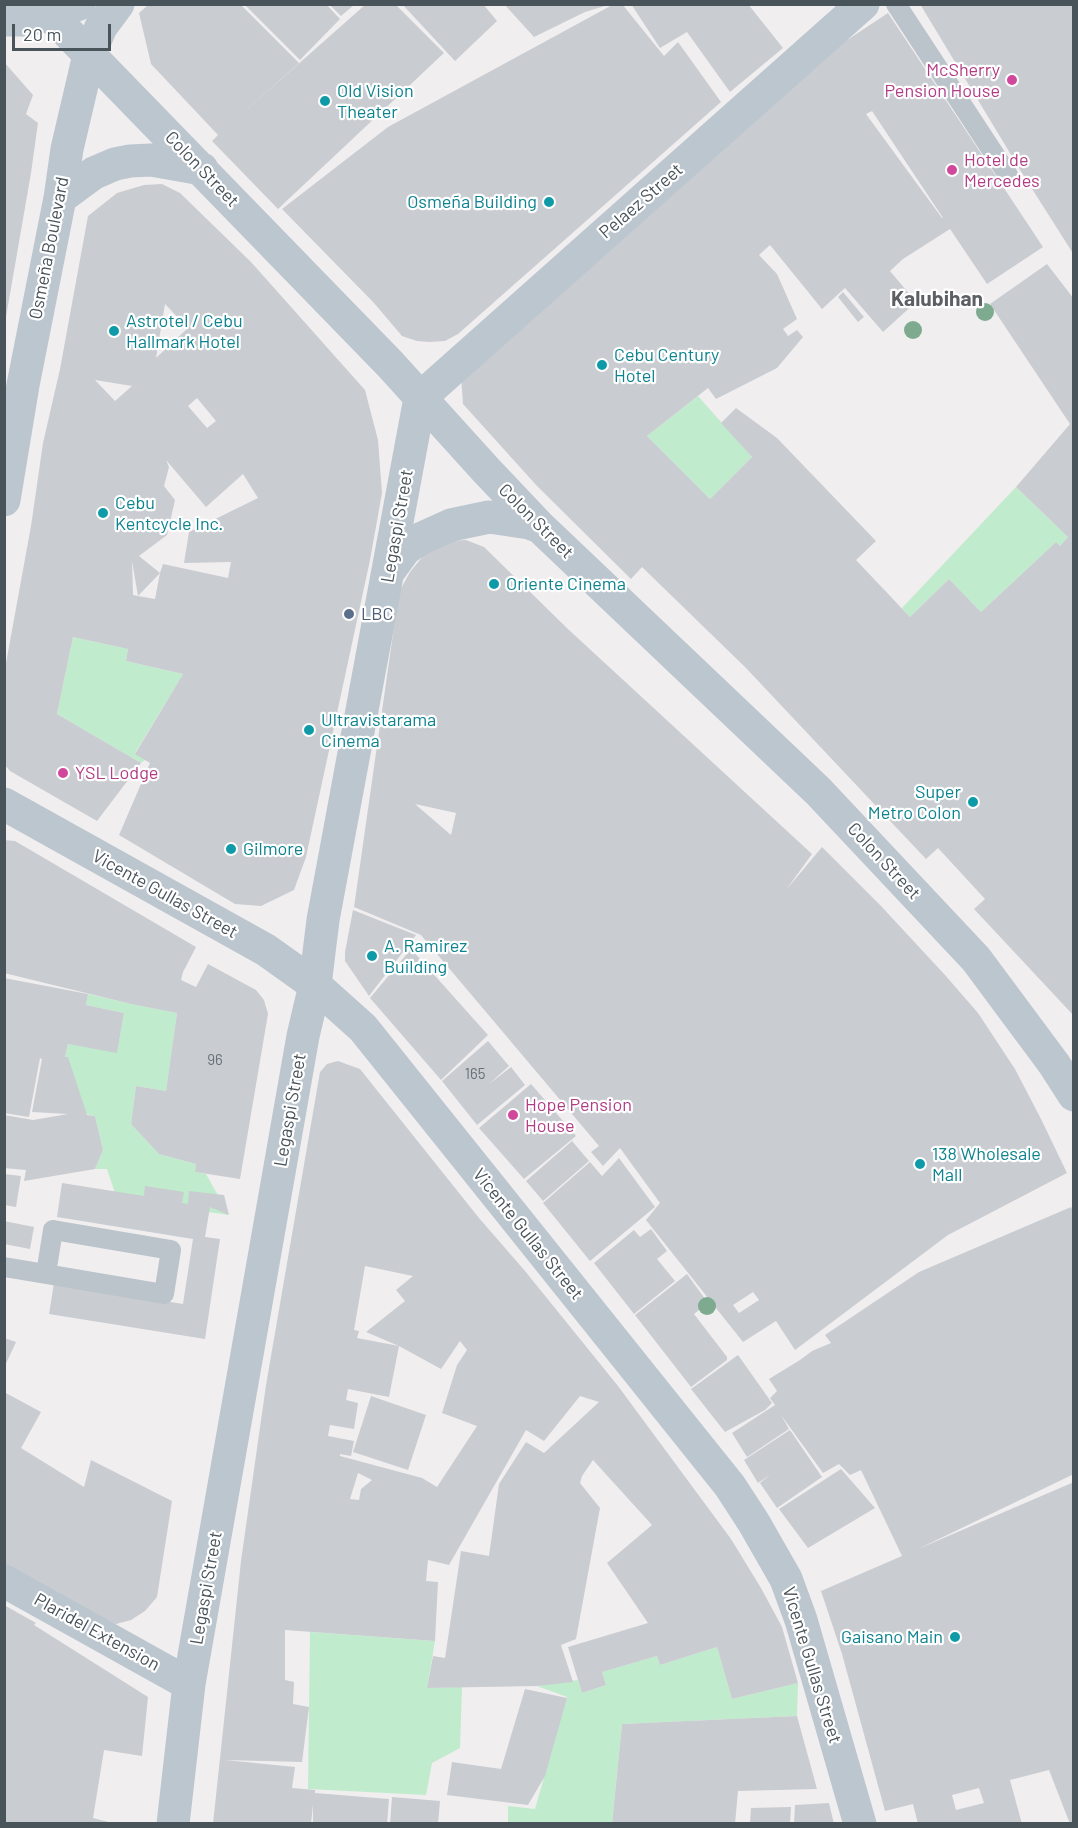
<!DOCTYPE html>
<html>
<head>
<meta charset="utf-8">
<style>
  body { margin:0 }
  #map { position:relative; width:1078px; height:1828px; overflow:hidden; background:#f1eeef; font-family:Barlow,sans-serif }
  canvas { display:block }
  .frame { position:absolute; inset:0; border:6px solid #48535a; pointer-events:none }
  .scale { position:absolute; left:12px; top:24px; width:99px; height:27px; box-sizing:border-box; border:3px solid #48535a; border-top:0; padding-left:8px; font-size:18px; line-height:21px; white-space:nowrap; color:#48535a; -webkit-text-stroke:4px #fff; paint-order:stroke }
</style>
</head>
<body>
<div id="map">
<canvas width="1078" height="1828"></canvas>
<div class="frame"></div>
<div class="scale">20 m</div>
</div>
<script>
const g = document.querySelector('canvas').getContext('2d');
g.lineJoin = 'round';
function fillPath(path, color) {
  g.fillStyle = color;
  g.fill(path, 'evenodd');
}
function toPath(rows) {
  const path = new Path2D();
  for (const r of rows) {
    path.moveTo(r[0], r[1]);
    for (let i = 2; i < r.length; i += 2) path.lineTo(r[i], r[i + 1]);
  }
  return path;
}
function strokePath(path, color, width, dash) {
  g.strokeStyle = color;
  g.lineWidth = width;
  g.lineCap = dash ? 'butt' : 'round';
  g.setLineDash(dash || []);
  g.stroke(path);
}
function label(font, color, halo, rows, align = 'center') {
  g.font = font + ' Barlow,sans-serif';
  g.lineWidth = 4.5;
  g.setLineDash([]);
  g.textBaseline = 'middle';
  g.strokeStyle = halo;
  g.fillStyle = color;
  for (const [text, x, y, turn = 0] of rows) {
    g.save();
    g.translate(x, y);
    g.rotate((+turn || 0) * Math.PI / 180);
    g.textAlign = isNaN(turn) ? turn : align;
    if (halo) g.strokeText(text, 0, 0);
    g.fillText(text, 0, 0);
    g.restore();
  }
}
const green = toPath([
  [698,396,752,457,710,499,647,436],
  [1016,487,1068,537,1060,546,1056,542,981,612,949,579,910,617,902,608],
  [73,637,128,649,126,661,183,674,135,753,146,759,141,763,57,714],
  [88,994,131,1004,177,1013,166,1091,136,1086,131,1124,159,1154,196,1164,195,1172,206,1174,229,1215,117,1199,107,1169,95,1169,103,1150,95,1116,86,1114,64,1062,68,1044,117,1052,124,1013,86,1005],
  [310,1632,435,1641,427,1688,462,1687,460,1748,432,1763,426,1795,308,1789],
  [717,1647,732,1699,798,1683,797,1716,622,1724,612,1823,508,1823,508,1806,535,1809,567,1697,537,1686,578,1680,582,1693,606,1685,602,1672,657,1656,660,1665]
]);
const building = toPath([
  [149,4,240,4,299,63,225,129,366,4,395,4,444,53,278,209,212,141,218,135,151,64,139,13],
  [244,4,326,4,340,19,300,60],
  [402,4,483,4,497,21,455,61],
  [504,4,608,4,608,5,585,12,534,37],
  [614,4,622,4,664,56,678,42,721,102,458,334,445,341,429,342,417,341,402,336,374,303,282,209,388,127],
  [631,4,748,4,783,48,730,92,687,32,660,48],
  [920,4,1074,4,1074,255,1022,173],
  [330,5,354,5,341,16],
  [888,13,1043,247,987,284,950,229,903,259,890,271,916,302,883,332,845,288,822,309,770,245,759,255,777,274,797,319,783,329,788,336,797,330,803,337,777,368,716,399,708,388,647,436,710,499,752,457,721,423,736,408,777,438,876,541,856,560,910,617,949,579,981,612,1056,542,1060,546,1068,537,1016,487,1070,424,990,304,1047,264,1074,299,1074,1016,974,909,985,899,938,848,926,859,745,667,642,567,631,579,537,486,463,404,461,376,832,50],
  [872,111,943,218,942,218,866,114],
  [4,62,33,95,26,114,38,123,31,173,6,317],
  [162,184,180,193,251,262,365,390,378,440,382,493,370,560,306,857,294,890,261,906,235,904,119,835,150,763,135,754,183,674,126,661,128,649,73,637,57,714,141,763,97,821,10,771,4,764,4,674,31,526,43,443,60,369,88,216,117,193,144,185],
  [165,304,188,328,156,358],
  [95,380,132,386,115,401],
  [197,398,216,421,207,428,188,406],
  [166,460,206,507,243,474,258,498,189,532,184,563,231,562,228,578,163,564,160,573,139,556,167,535,175,500,164,486,169,467],
  [132,561,138,596,133,595],
  [160,573,155,599,138,596],
  [843,292,864,317,858,322,838,297],
  [466,540,484,547,569,630,812,854,786,890,822,847,881,906,945,975,978,1013,1015,1069,1041,1119,1067,1173,948,1235,795,1350,776,1321,743,1342,646,1220,660,1203,620,1148,603,1166,591,1152,599,1146,421,935,354,907,399,592,410,572,428,550,446,541],
  [415,804,456,813,451,835],
  [753,1292,759,1300,739,1313,733,1305],
  [4,840,15,841,196,947,183,972,181,980,196,987,208,964,256,990,264,1000,268,1014,240,1179,195,1172,196,1164,159,1154,131,1124,136,1086,166,1091,177,1013,131,1004,4,973],
  [353,910,416,935,369,996,345,961,345,952],
  [411,949,488,1035,441,1080,370,998],
  [4,978,88,994,86,1005,124,1013,117,1053,68,1044,65,1057,68,1057,87,1115,95,1116,103,1150,95,1169,24,1181,26,1170,4,1168,4,1115,33,1120,68,1114,32,1112,42,1059,40,1058,29,1117,4,1113],
  [488,1041,509,1066,489,1084,511,1067,525,1085,477,1125,442,1081],
  [338,1061,360,1069,479,1218,525,1271,618,1386,731,1539,761,1588,782,1627,798,1683,732,1699,717,1647,660,1665,657,1656,602,1672,606,1685,582,1693,568,1647,648,1623,607,1563,652,1525,593,1460,582,1476,580,1483,600,1508,576,1639,561,1645,573,1682,537,1686,427,1688,433,1656,445,1658,461,1551,489,1556,499,1484,526,1442,544,1453,599,1402,580,1396,544,1441,526,1430,449,1565,428,1560,426,1581,438,1582,435,1641,285,1630,285,1680,294,1682,293,1704,309,1707,302,1762,225,1760,295,1767,292,1788,315,1790,315,1793,389,1799,387,1824,313,1824,313,1804,311,1824,213,1824,241,1561,266,1385,320,1072,327,1064],
  [365,1266,413,1276,396,1290,405,1301,366,1332,399,1346,357,1338,359,1331,354,1330],
  [460,1341,467,1350,457,1365,442,1413,477,1426,437,1487,422,1478,340,1456,340,1454,351,1456,354,1441,328,1436,330,1425,354,1429,358,1403,346,1400,348,1389,389,1397,399,1346,441,1369],
  [358,1473,372,1480,361,1489,359,1500,350,1499],
  [531,1084,576,1136,524,1179,479,1128],
  [572,1141,589,1161,543,1201,526,1181],
  [619,1158,655,1207,590,1261,543,1203,590,1162,602,1176],
  [4,1174,21,1176,16,1207,4,1205],
  [62,1183,144,1196,145,1186,184,1192,182,1203,188,1204,189,1191,224,1195,229,1215,210,1207,205,1237,220,1239,205,1339,49,1314,54,1283,183,1304,193,1239,57,1217],
  [1071,1207,1074,1213,1074,1474,918,1549,1074,1482,1074,1824,1070,1824,1049,1770,1010,1780,1022,1824,918,1824,913,1804,885,1811,842,1654,821,1591,902,1556,861,1470,850,1475,839,1464,823,1473,781,1415,789,1429,747,1457,732,1433,775,1405,770,1398,777,1391,769,1379,800,1360,812,1351,831,1343,825,1335,919,1272],
  [979,1788,984,1803,956,1810,952,1795],
  [4,1221,34,1227,30,1249,4,1244],
  [651,1229,667,1251,657,1259,675,1281,634,1314,594,1263,634,1230,640,1237],
  [687,1274,708,1303,694,1314,727,1357,727,1360,691,1387,635,1315],
  [4,1338,16,1342,4,1368],
  [738,1355,772,1403,765,1410,725,1432,691,1389],
  [4,1392,41,1412,21,1448,84,1487,91,1460,172,1501,157,1597,145,1611,131,1620,116,1624,105,1622,4,1565],
  [371,1396,426,1415,408,1470,353,1452],
  [790,1430,822,1477,777,1508,760,1483,770,1475,758,1483,744,1460],
  [841,1469,875,1508,808,1548,779,1509],
  [4,1605,36,1623,34,1625,148,1697,142,1756,104,1750,93,1818,116,1824,4,1824],
  [525,1689,567,1698,545,1776,528,1805,447,1795,452,1762,501,1769],
  [797,1716,817,1789,738,1791,735,1824,612,1824,622,1724],
  [392,1797,440,1801,438,1824,390,1824],
  [829,1803,834,1824,794,1824,795,1805],
  [791,1807,790,1824,750,1824,751,1808]
]);
const lane = toPath([
  [896,4,1008,175],
  [53,1230,171,1250,164,1294,46,1274,53,1230],
  [4,1267,46,1274]
]);
const secondary = toPath([
  [40,4,390,364,486,470,540,527,818,791,976,959,1054,1064,1074,1095],
  [4,20,29,20,50,15,79,4],
  [60,198,94,173,115,164,130,161,151,160,202,169],
  [420,398,863,4],
  [4,500,23,385,60,198,67,149,89,55,101,27,118,4],
  [389,571,405,549,420,539,451,525,489,517,529,523,540,527],
  [4,804,266,950,315,985,363,1028,730,1486,754,1523,786,1579,801,1620,860,1824],
  [4,1581,189,1684],
  [173,1824,189,1684,303,1036,315,985,323,920,420,398]
]);
const trees = [
  [985,312],
  [913,330],
  [707,1306]
];
const markers = [
  [1012,80,6,"#d1479c"],
  [325,101,6,"#0f9aa8"],
  [952,170,6,"#d1479c"],
  [549,202,6,"#0f9aa8"],
  [114,331,6,"#0f9aa8"],
  [602,365,6,"#0f9aa8"],
  [103,513,6,"#0f9aa8"],
  [494,584,6,"#0f9aa8"],
  [349,614,6,"#5c6f8a"],
  [309,730,6,"#0f9aa8"],
  [63,773,6,"#d1479c"],
  [973,802,6,"#0f9aa8"],
  [231,849,6,"#0f9aa8"],
  [372,956,6,"#0f9aa8"],
  [513,1115,6,"#d1479c"],
  [920,1164,6,"#0f9aa8"],
  [955,1637,6,"#0f9aa8"]
];
const numberNames = [
  ["96",215,1060],
  ["165",475,1074]
];
const hotelNames = [
  ["McSherry",1000,70,"right"],
  ["Pension House",1000,91,"right"],
  ["Hotel de",964,160],
  ["Mercedes",964,181],
  ["YSL Lodge",75,773],
  ["Hope Pension",525,1105],
  ["House",525,1126]
];
const cultureNames = [
  ["Old Vision",337,91],
  ["Theater",337,112],
  ["Osmeña Building",537,202,"right"],
  ["Astrotel / Cebu",126,321],
  ["Hallmark Hotel",126,342],
  ["Cebu Century",614,355],
  ["Hotel",614,376],
  ["Cebu",115,503],
  ["Kentcycle Inc.",115,524],
  ["Oriente Cinema",506,584],
  ["Ultravistarama",321,720],
  ["Cinema",321,741],
  ["Super",961,792,"right"],
  ["Metro Colon",961,813,"right"],
  ["Gilmore",243,849],
  ["A. Ramirez",384,946],
  ["Building",384,967],
  ["138 Wholesale",932,1154],
  ["Mall",932,1175],
  ["Gaisano Main",943,1637,"right"]
];
const streetNames = [
  ["Colon Street",202,169,46],
  ["Pelaez Street",641,201,-41],
  ["Osmeña Boulevard",49,248,-79],
  ["Colon Street",536,521,45],
  ["Legaspi Street",397,526,-80],
  ["Colon Street",884,861,47],
  ["Vicente Gullas Street",165,894,29],
  ["Legaspi Street",290,1110,-80],
  ["Vicente Gullas Street",528,1234,51],
  ["Legaspi Street",206,1588,-80],
  ["Plaridel Extension",97,1632,29],
  ["Vicente Gullas Street",812,1665,73]
];
const serviceNames = [
  ["LBC",361,614]
];
const quarterNames = [
  ["Kalubihan",937,299]
];
fillPath(green, '#c0ebcd');
fillPath(building, '#c9ccd1');
strokePath(lane, '#bbc4ca', 20);
strokePath(secondary, '#bcc6cf', 33);
g.fillStyle = '#7eab90';
for (const [x, y] of trees) {
  g.beginPath();
  g.arc(x, y, 9, 0, 2 * Math.PI);
  g.fill();
}
for (const [x, y, r, color] of markers) {
  const dot = new Path2D();
  dot.arc(x, y, r, 0, 2 * Math.PI);
  g.fillStyle = color;
  g.fill(dot);
  strokePath(dot, '#fff', 2);
}
label('15px', '#687178', null, numberNames);
label('18px', '#b23c85', '#fff', hotelNames, 'left');
label('18px', '#0d838f', '#fff', cultureNames, 'left');
label('18px', '#48535a', '#fff', streetNames);
label('18px', '#4e5e75', '#fff', serviceNames, 'left');
label('bold 21px', '#5c5f63', '#fff', quarterNames);
</script>
</body>
</html>
